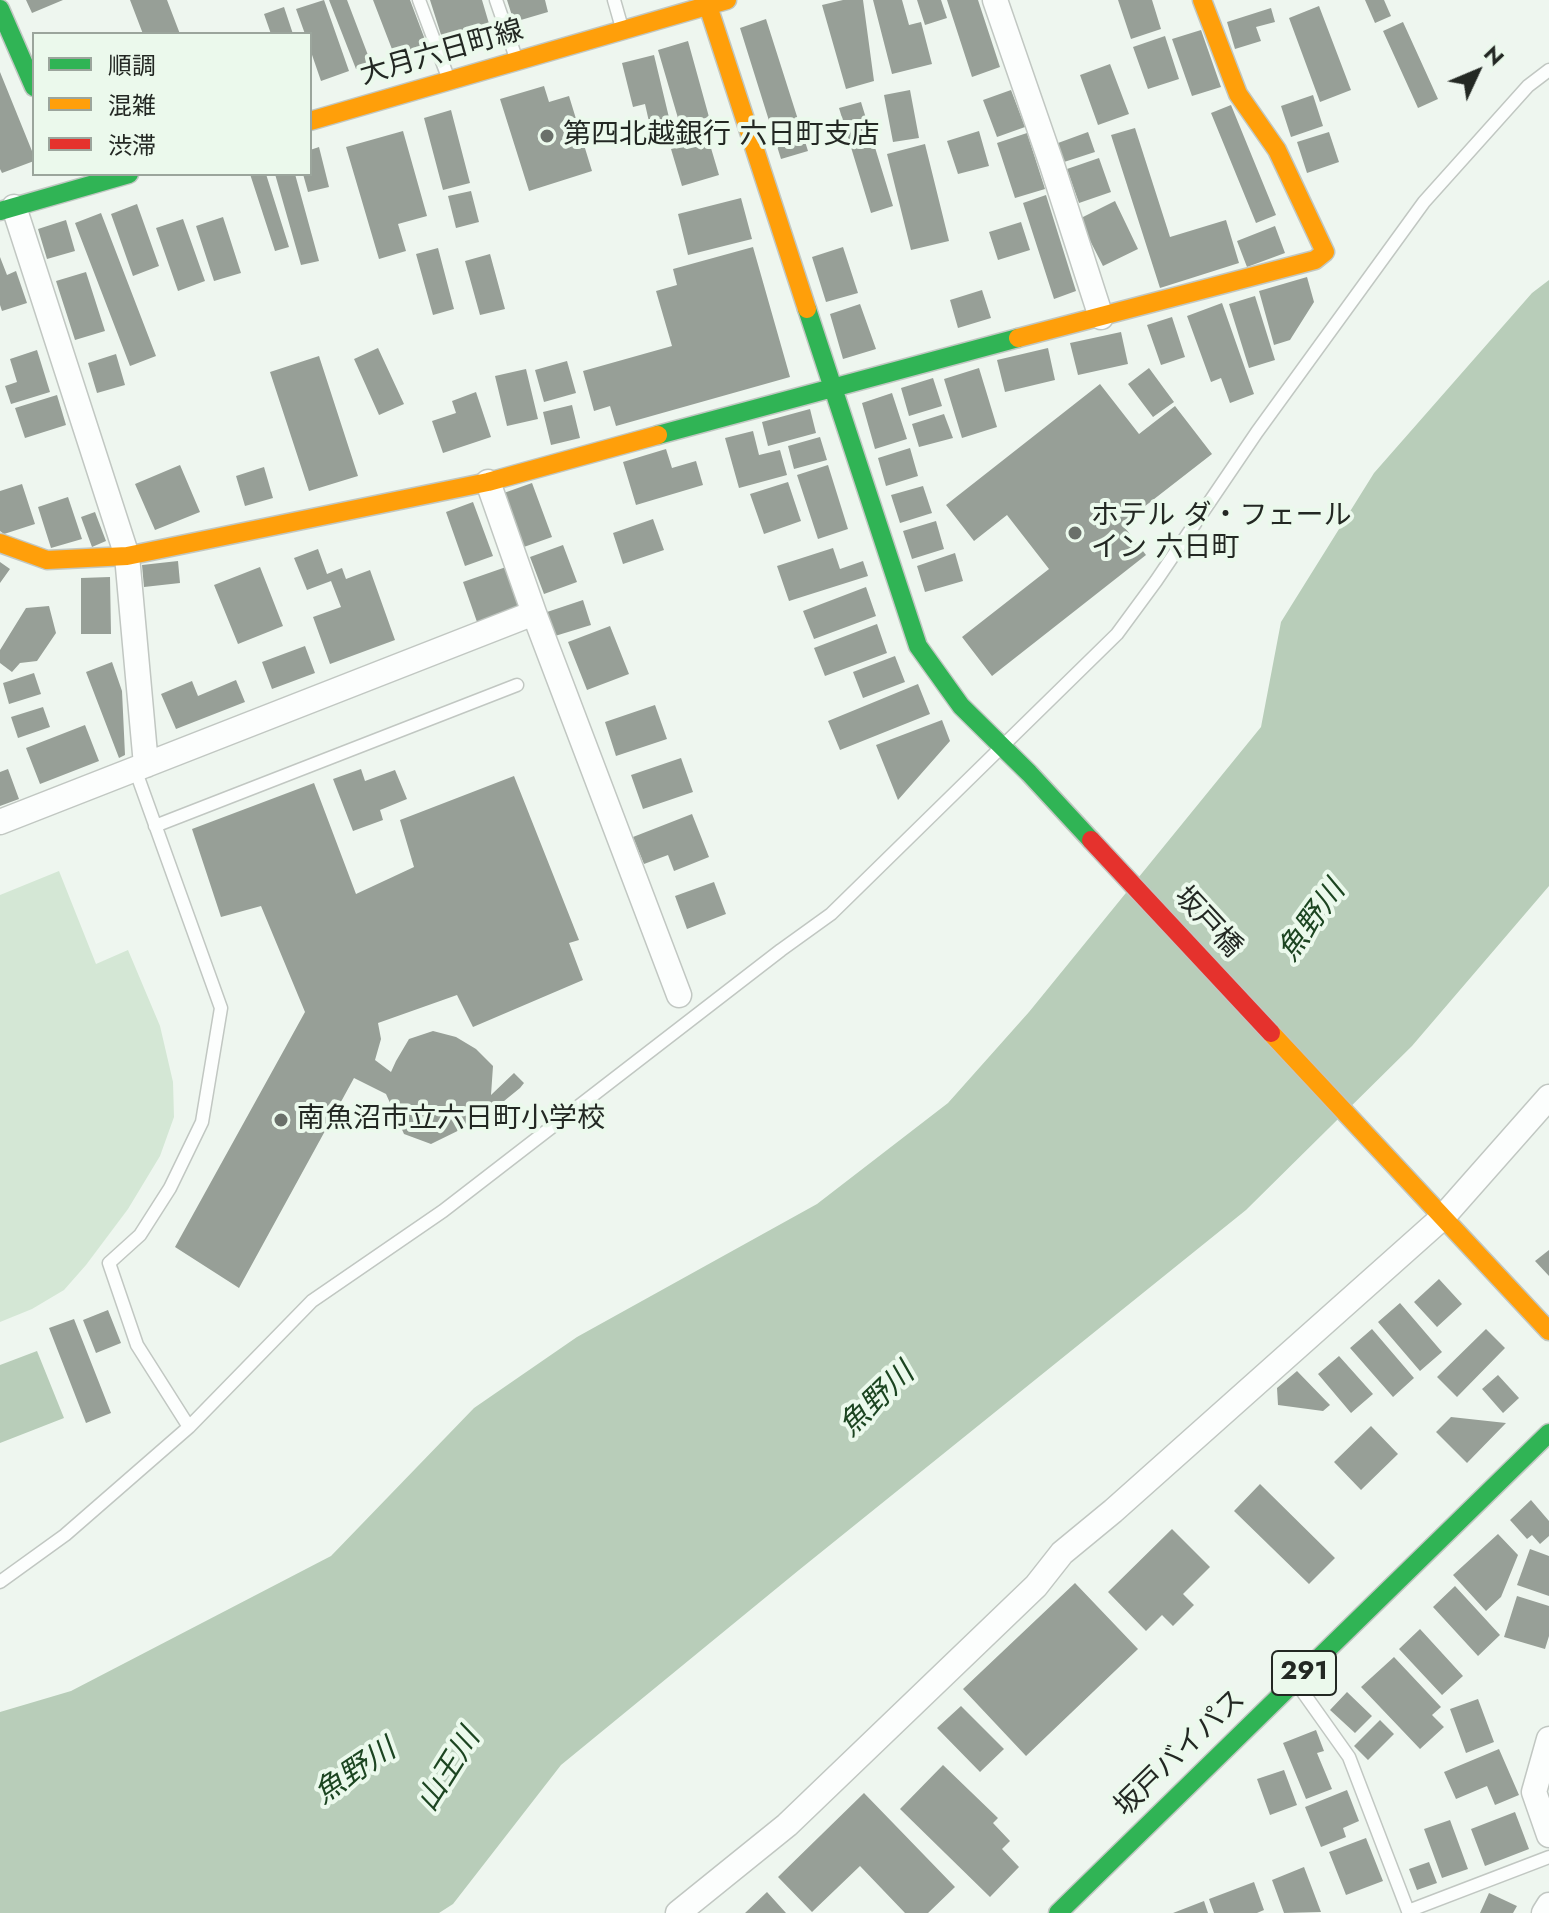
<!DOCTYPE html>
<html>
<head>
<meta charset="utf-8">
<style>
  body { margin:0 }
  #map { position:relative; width:1549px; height:1913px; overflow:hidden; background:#eef6ef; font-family:Jost,"Noto Sans JP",sans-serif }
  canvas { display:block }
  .legend { position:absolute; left:32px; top:32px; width:280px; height:144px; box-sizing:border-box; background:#ebf9ec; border:2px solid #9ba59c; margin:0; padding:10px 14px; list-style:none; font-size:24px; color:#232823 }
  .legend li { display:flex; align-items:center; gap:16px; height:40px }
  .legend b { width:40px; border:2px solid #9ba59c }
  .north { position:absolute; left:1437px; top:32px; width:80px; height:80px; -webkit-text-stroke:6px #ebf9ec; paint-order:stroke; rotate:46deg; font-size:22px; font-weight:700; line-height:32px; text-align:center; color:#232823 }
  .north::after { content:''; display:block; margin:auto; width:28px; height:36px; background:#232823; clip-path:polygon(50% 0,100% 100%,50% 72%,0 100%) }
</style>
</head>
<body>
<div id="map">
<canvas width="1549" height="1913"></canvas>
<ul class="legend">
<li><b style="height:10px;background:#30b455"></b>順調</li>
<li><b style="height:10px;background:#ff9f0a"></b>混雑</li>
<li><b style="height:10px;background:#e5322d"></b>渋滞</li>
</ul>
<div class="north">N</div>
</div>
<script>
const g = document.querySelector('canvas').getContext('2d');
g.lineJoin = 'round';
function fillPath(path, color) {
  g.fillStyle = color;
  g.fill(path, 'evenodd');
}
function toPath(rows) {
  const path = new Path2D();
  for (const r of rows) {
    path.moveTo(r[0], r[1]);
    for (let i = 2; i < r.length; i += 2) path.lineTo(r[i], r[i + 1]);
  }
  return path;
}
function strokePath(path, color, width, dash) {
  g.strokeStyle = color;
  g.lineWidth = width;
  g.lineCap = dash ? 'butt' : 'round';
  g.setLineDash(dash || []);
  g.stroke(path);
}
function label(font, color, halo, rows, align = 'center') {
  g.font = font + ' Jost,"Noto Sans JP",sans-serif';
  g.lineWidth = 8;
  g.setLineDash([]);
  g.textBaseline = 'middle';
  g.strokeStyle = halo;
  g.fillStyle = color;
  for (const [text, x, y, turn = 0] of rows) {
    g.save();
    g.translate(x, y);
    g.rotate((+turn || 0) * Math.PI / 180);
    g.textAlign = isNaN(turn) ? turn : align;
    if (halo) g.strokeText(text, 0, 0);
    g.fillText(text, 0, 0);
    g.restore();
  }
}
const green = toPath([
  [59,871,96,964,128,950,160,1026,173,1082,174,1117,160,1156,128,1209,86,1265,64,1290,32,1309,0,1322,0,895]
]);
const water = toPath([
  [1549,280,1549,886,1412,1046,1246,1210,799,1570,561,1765,453,1904,439,1913,0,1913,0,1712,71,1691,331,1556,474,1408,577,1337,817,1204,948,1103,1029,1012,1261,727,1281,622,1374,473,1532,293],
  [37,1351,64,1418,0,1443,0,1365]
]);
const building = toPath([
  [26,0,63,0,32,13],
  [130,0,167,0,180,34,143,34],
  [324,0,349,71,321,81,310,49,310,34,305,34,296,9],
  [329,0,347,0,371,63,356,69],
  [373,0,410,0,427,45,395,57],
  [430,0,482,0,490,27,443,41],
  [507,0,545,0,548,12,514,22],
  [843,0,863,0,874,81,846,89,822,5],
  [873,0,902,0,909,25,921,22,932,64,892,74],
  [917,0,941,0,947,18,925,25],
  [947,0,978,0,1000,67,972,77],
  [1118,0,1152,0,1161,29,1131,39],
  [1365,0,1384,0,1391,16,1375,23],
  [1319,6,1351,90,1320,102,1289,18],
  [284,7,293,34,271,34,264,14],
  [1271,8,1275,22,1256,27,1261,41,1235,49,1227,22],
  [766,19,808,151,781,159,740,28],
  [1403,22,1438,99,1418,108,1383,31],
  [1201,30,1221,87,1192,96,1172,39],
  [1165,36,1179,79,1148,89,1133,47],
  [688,41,709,117,680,125,658,50],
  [654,55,672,130,652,135,645,104,633,107,622,63],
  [1110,64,1129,114,1098,125,1080,75],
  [0,72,34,156,34,161,2,173,0,169],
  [544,86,549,102,569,96,592,171,529,191,500,99],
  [910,90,919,138,893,142,884,95],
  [1011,90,1025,127,997,137,983,100],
  [1313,95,1323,126,1291,137,1281,106],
  [861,102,893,206,871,213,839,108],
  [1231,105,1276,215,1256,223,1211,113],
  [451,110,470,183,443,190,424,118],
  [1135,128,1170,237,1226,220,1239,263,1160,288,1111,135],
  [403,131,427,216,398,224,406,251,379,259,346,147],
  [979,131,989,166,958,174,947,141],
  [1088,132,1095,152,1064,162,1058,143],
  [1329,132,1339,162,1307,173,1297,142],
  [1027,133,1045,189,1015,198,997,143],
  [708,138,719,175,682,186,671,149],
  [925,144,949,241,911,250,887,154],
  [319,147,329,187,308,192,303,174,310,174,310,150],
  [1099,158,1111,192,1079,203,1067,169],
  [250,174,266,174,289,247,275,251],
  [275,174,295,174,319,261,301,265],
  [471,191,479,222,456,228,448,196],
  [1046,195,1076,291,1054,299,1023,203],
  [741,198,752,239,688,255,678,214],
  [1115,201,1138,249,1103,266,1079,219],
  [137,204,159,266,133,276,111,214],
  [101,213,156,356,130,366,75,223],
  [223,217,241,273,214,281,196,226],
  [183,219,205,281,178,291,156,228],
  [66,220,75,251,47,259,38,229],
  [1021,222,1030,250,998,260,989,232],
  [1275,226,1285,253,1247,267,1237,241],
  [753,247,790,377,616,426,610,406,594,411,583,371,672,346,656,291,677,285,673,269],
  [843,247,858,293,826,302,812,257],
  [438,248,454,309,433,315,416,254],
  [490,254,505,309,480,315,465,261],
  [0,257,7,275,16,271,27,303,2,311,0,305],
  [86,272,105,331,75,340,56,281],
  [1307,277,1314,302,1290,340,1274,345,1259,291],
  [982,290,991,318,958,328,950,300],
  [1255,296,1275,360,1249,368,1229,304],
  [1222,303,1254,394,1230,403,1221,378,1211,382,1187,316],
  [860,304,876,349,843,359,830,314],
  [1172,317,1185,357,1161,365,1147,325],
  [1121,332,1128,364,1078,375,1070,343],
  [378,348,404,404,379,415,354,359],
  [1048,348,1055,380,1005,392,997,360],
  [37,350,50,392,11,404,5,386,17,382,10,359],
  [116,354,125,385,97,393,88,363],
  [319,356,358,476,309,491,270,372],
  [567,361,576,393,544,402,535,370],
  [979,368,997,427,962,438,944,379],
  [1149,368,1174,402,1153,417,1128,384],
  [526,369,538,419,507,426,495,376],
  [933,378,942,406,909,416,901,388],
  [1100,384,1139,434,1175,406,1212,454,1122,524,1146,555,992,676,962,637,1049,569,1007,515,974,541,946,505],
  [476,392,491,437,443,453,432,421,456,413,452,401],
  [892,393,907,439,875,449,862,403],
  [57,395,66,425,25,438,15,408],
  [572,405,580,438,551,445,543,412],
  [810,409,816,433,768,446,762,422],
  [944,414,953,438,919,447,912,424],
  [753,431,759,455,780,450,787,475,739,488,725,438],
  [820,437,827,460,794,469,788,446],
  [910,448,918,476,886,486,878,458],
  [666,449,672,468,696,461,703,485,636,505,623,462],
  [180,465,200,512,155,530,135,484],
  [828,465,848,529,818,539,797,475],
  [264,467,273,498,245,506,236,476],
  [788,482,801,521,764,534,750,494],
  [532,483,552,537,521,548,501,494],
  [22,484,35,524,4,534,0,531,0,491],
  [923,486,932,513,900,523,891,495],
  [68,497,82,539,51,548,38,507],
  [473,502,493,556,465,566,446,512],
  [95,512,106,541,92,547,81,517],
  [653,519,664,550,623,564,613,533],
  [936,521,944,549,912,559,903,531],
  [563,545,577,582,544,594,530,557],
  [833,548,840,569,863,561,868,576,789,601,777,566],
  [318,549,327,574,342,568,346,579,370,570,395,640,330,664,313,617,341,607,331,581,307,590,294,558],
  [955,553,963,581,925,592,917,566],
  [178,561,180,583,144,587,142,565],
  [0,562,10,569,0,583],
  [260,567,283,626,238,644,214,585],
  [506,567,520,607,477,622,463,582],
  [110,577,111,634,81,634,81,578],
  [866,587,876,616,814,639,803,611],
  [583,600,591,625,555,636,547,612],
  [49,606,56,633,37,661,20,663,12,672,0,663,0,650,26,608],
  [877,624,887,653,825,676,814,648],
  [610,626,629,674,587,690,568,642],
  [305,646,315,673,272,689,262,662],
  [895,656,905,682,863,698,853,672],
  [112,662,122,691,125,755,119,758,86,672],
  [34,673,41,694,9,704,3,683],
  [236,680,245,702,176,729,161,694,192,681,198,696],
  [918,684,930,714,840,750,828,721],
  [655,705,667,739,616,756,605,722],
  [43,707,50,727,18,738,11,717],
  [942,720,950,741,898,800,876,745],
  [85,725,99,761,40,784,26,748],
  [681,758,693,792,643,809,631,775],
  [8,769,19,799,0,806,0,772],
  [361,769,365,781,395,770,407,799,380,810,383,820,353,831,333,779],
  [514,776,579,940,569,943,583,980,473,1027,457,995,378,1023,381,1039,375,1060,391,1072,396,1061,409,1039,433,1031,456,1037,476,1049,493,1066,491,1095,514,1073,524,1083,520,1088,482,1119,431,1144,404,1134,386,1094,354,1078,239,1288,175,1247,305,1012,261,906,221,917,192,829,314,783,356,894,414,867,400,820],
  [692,814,709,857,674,871,668,855,644,864,633,837],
  [714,882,726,914,687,929,675,896],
  [1549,1250,1549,1276,1535,1261],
  [1439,1279,1462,1304,1437,1327,1414,1302],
  [1400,1303,1442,1352,1420,1371,1378,1322],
  [108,1310,121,1343,96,1353,83,1320],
  [74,1319,111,1413,86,1423,49,1328],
  [1372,1329,1414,1378,1393,1397,1350,1348],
  [1486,1329,1505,1348,1457,1397,1437,1377],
  [1339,1356,1373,1394,1351,1413,1318,1374],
  [1297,1371,1330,1405,1323,1411,1278,1405,1277,1388],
  [1498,1375,1519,1398,1503,1413,1482,1389],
  [1451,1417,1506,1423,1467,1463,1436,1432],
  [1371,1426,1398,1454,1361,1490,1334,1462],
  [1260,1484,1335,1558,1309,1584,1234,1511],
  [1531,1500,1549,1521,1549,1536,1540,1544,1532,1535,1527,1539,1510,1520],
  [1172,1529,1210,1567,1183,1594,1194,1605,1173,1626,1162,1615,1146,1631,1108,1592],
  [1498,1534,1518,1555,1501,1597,1486,1611,1453,1575],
  [1530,1549,1549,1556,1549,1596,1517,1585],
  [1075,1583,1138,1649,1026,1756,963,1689],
  [1455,1586,1500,1635,1478,1656,1433,1607],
  [1517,1596,1549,1606,1549,1636,1545,1649,1504,1637],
  [1420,1629,1463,1676,1442,1695,1399,1649],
  [1394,1657,1441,1707,1432,1715,1444,1727,1420,1749,1361,1687],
  [1347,1692,1372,1716,1355,1733,1330,1710],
  [1478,1699,1494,1742,1466,1753,1450,1709],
  [961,1706,1004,1749,980,1772,937,1728],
  [1380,1720,1394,1734,1368,1760,1354,1746],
  [1316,1730,1324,1751,1317,1753,1332,1789,1306,1799,1283,1743],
  [1499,1749,1519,1795,1495,1805,1487,1786,1456,1799,1444,1772],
  [943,1765,998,1818,993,1823,1010,1841,1002,1849,1019,1867,990,1897,900,1809],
  [1284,1770,1297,1805,1270,1815,1257,1779],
  [1347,1790,1359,1821,1343,1828,1346,1837,1321,1847,1305,1807],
  [864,1793,955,1887,928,1913,905,1913,860,1866,812,1912,778,1877],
  [1515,1812,1529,1849,1485,1866,1471,1829],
  [1450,1820,1468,1869,1442,1878,1424,1829],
  [1366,1838,1383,1881,1346,1895,1329,1852],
  [1429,1862,1437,1883,1417,1890,1409,1869],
  [1304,1867,1321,1912,1284,1913,1272,1880],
  [1254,1882,1264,1910,1257,1913,1214,1913,1209,1899],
  [767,1892,786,1913,745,1913],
  [1489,1893,1517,1906,1513,1913,1480,1913],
  [1204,1901,1208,1913,1173,1913]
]);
const lane = toPath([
  [419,0,449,80],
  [496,0,516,58],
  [614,0,622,28],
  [135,769,221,1008,202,1122,170,1188,140,1235,109,1263,137,1345,189,1427],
  [155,826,517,685],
  [0,1582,65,1535,189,1427,312,1301,443,1211,781,950,831,914,1117,634,1156,581,1257,432,1424,202,1528,86,1549,70],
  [1300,1688,1349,1757,1408,1911,1549,1857]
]);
const street = toPath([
  [995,0,1052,165,1101,317],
  [14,207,127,556,146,765],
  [534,613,679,995],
  [0,822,534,613,488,482],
  [1549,1739,1534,1792,1549,1835],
  [678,1913,787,1825,1036,1586,1062,1553,1113,1511,1443,1217,1549,1097],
  [1544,1913,1549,1905]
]);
const fast = toPath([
  [0,9,34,87],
  [0,211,129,174],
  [807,309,918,646,961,706,1029,773,1091,840],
  [658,435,1018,338],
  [1058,1913,1549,1433]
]);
const slow = toPath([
  [708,6,807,309],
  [310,121,727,0],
  [1018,338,1315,260,1325,252,1277,150,1238,94,1202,0],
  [0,543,47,560,127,556,488,482,658,435],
  [1271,1033,1549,1331]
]);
const jam = toPath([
  [1091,840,1271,1033]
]);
const markers = [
  [547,136,8,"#6a706a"],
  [1075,533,8,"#6a706a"],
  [281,1120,8,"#6a706a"]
];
const shields = [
  [1304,1673,64]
];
const shieldNames = [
  ["291",1304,1673]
];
const streetNames = [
  ["大月六日町線",442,54,-16],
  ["坂戸橋",1207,923,47],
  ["坂戸バイパス",1181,1754,-44]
];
const poiNames = [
  ["第四北越銀行 六日町支店",563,136],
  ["ホテル ダ・フェール",1091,517],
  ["イン 六日町",1091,549],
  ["南魚沼市立六日町小学校",297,1120]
];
const waterNames = [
  ["魚野川",1313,922,-54],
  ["魚野川",878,1401,-44],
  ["山王川",450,1771,-58],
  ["魚野川",356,1773,-34]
];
fillPath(green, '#d4e7d5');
fillPath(water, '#b8cdb9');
fillPath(building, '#979f97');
strokePath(lane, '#c1c7c2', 15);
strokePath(street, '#c1c7c2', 27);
strokePath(fast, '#c1c7c2', 21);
strokePath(slow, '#c1c7c2', 21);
strokePath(jam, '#c1c7c2', 21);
strokePath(lane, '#fcfefd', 12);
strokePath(street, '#fcfefd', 24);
strokePath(fast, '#30b455', 18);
strokePath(slow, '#ff9f0a', 18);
strokePath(jam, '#e5322d', 18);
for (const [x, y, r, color] of markers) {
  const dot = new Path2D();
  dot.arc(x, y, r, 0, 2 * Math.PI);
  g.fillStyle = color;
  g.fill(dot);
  strokePath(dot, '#ebf9ec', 3);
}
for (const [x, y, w] of shields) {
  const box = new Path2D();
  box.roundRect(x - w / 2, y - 22, w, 44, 6);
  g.fillStyle = '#ebf9ec';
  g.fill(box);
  strokePath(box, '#232823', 2);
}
label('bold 26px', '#232823', null, shieldNames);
label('28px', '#232823', '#ebf9ec', streetNames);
label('28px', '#232823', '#ebf9ec', poiNames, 'left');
label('italic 30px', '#1c4521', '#ebf9ec', waterNames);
</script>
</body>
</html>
